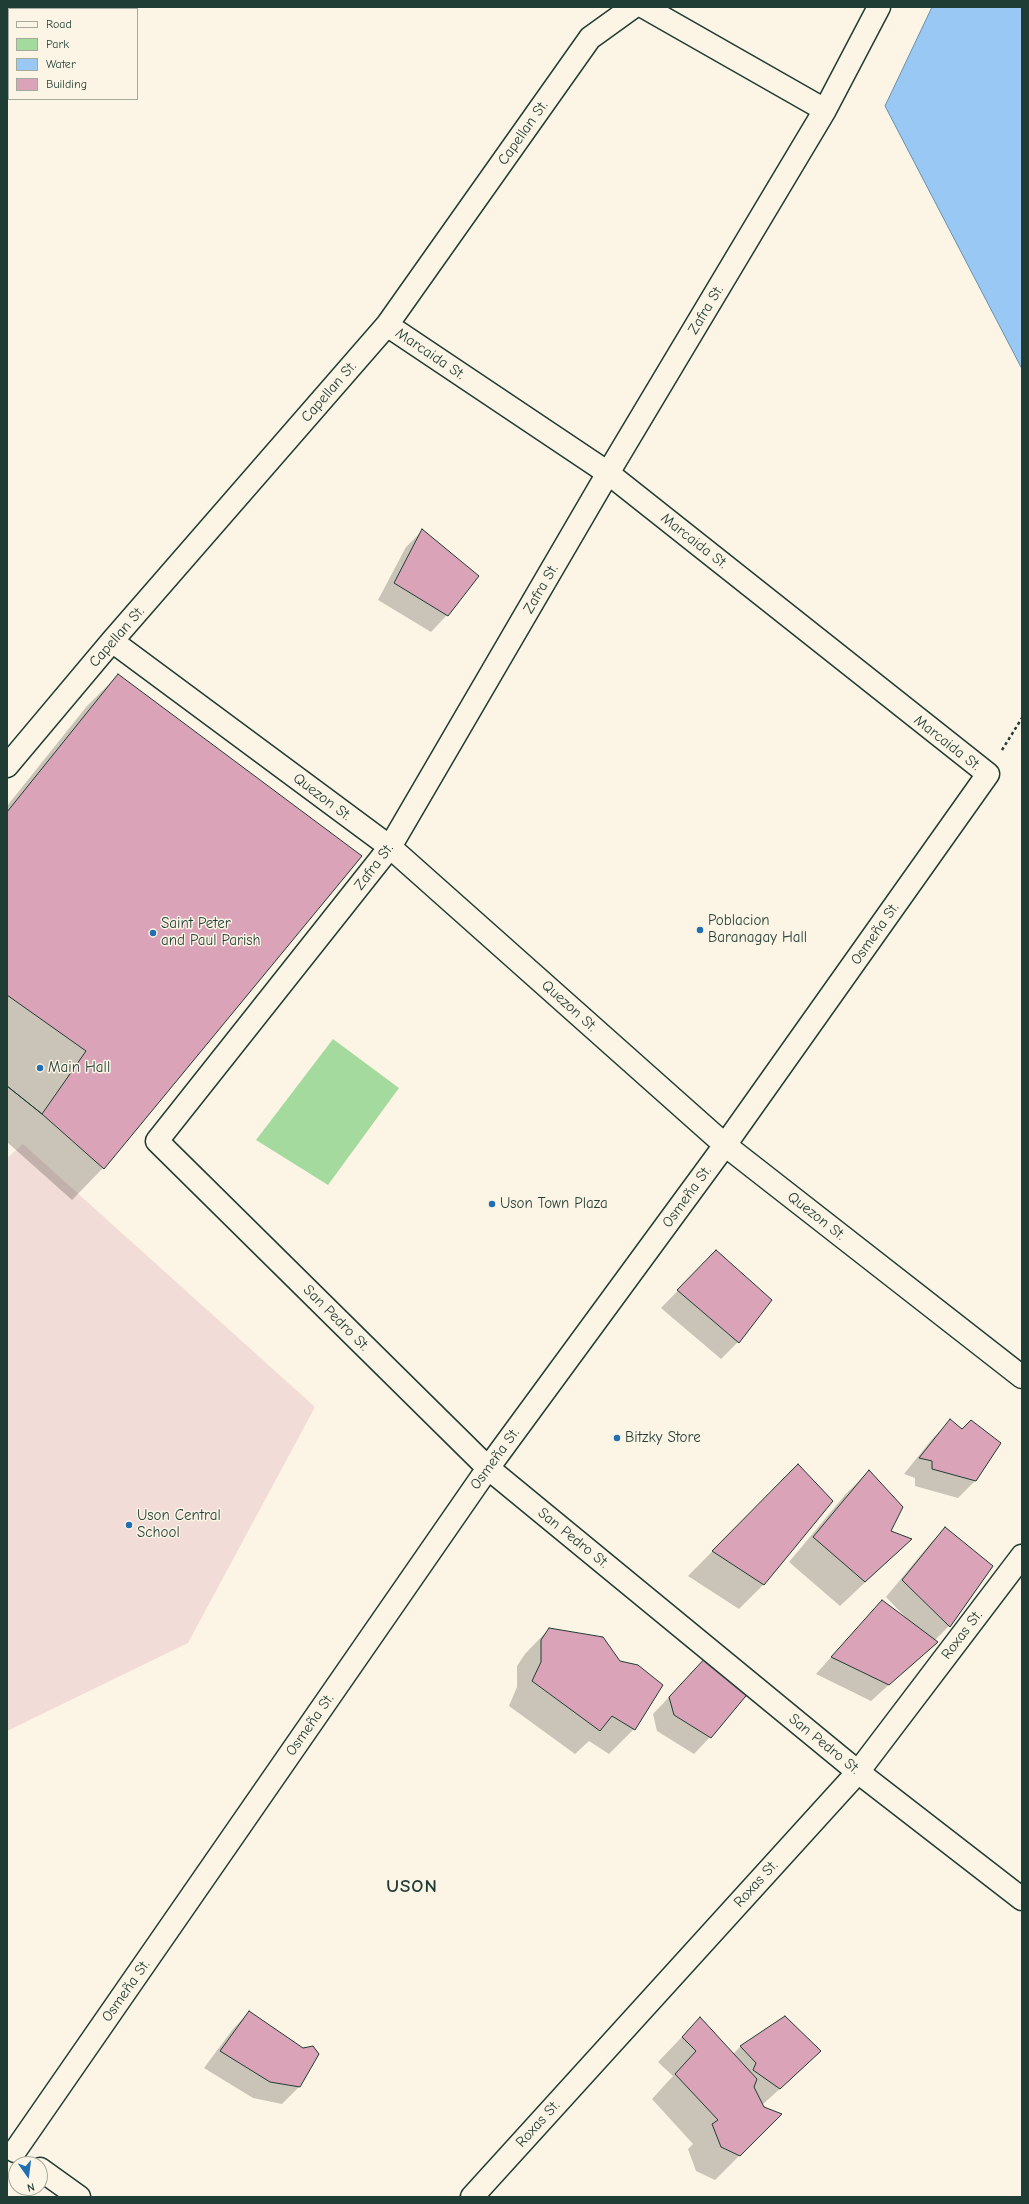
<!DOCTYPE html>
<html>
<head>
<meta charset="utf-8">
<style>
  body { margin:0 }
  #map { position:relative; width:1029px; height:2204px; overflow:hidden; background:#fcf5e5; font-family:"Comic Neue",sans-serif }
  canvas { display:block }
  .frame { position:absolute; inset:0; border:8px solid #1f3d34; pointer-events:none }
  .legend { position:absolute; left:8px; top:8px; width:130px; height:92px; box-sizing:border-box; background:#fcf5e5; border:1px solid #a4ab9e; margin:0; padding:5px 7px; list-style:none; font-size:12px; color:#1f3d34 }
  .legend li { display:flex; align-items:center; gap:8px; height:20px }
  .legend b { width:20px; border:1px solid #a4ab9e }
  .north { position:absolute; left:8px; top:2156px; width:40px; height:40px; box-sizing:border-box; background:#fcf5e5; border:1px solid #a4ab9e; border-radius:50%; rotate:166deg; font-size:11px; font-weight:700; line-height:16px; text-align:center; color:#1f3d34 }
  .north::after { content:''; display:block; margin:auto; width:14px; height:18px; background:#1f6fb2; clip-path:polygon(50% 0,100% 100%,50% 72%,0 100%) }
</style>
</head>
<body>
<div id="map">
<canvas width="1029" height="2204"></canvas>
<div class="frame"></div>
<ul class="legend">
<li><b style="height:5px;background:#fcf5e5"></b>Road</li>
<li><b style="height:11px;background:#a4da9d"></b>Park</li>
<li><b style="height:11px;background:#9ac8f5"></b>Water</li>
<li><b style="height:11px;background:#daa3b7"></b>Building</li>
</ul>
<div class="north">N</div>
</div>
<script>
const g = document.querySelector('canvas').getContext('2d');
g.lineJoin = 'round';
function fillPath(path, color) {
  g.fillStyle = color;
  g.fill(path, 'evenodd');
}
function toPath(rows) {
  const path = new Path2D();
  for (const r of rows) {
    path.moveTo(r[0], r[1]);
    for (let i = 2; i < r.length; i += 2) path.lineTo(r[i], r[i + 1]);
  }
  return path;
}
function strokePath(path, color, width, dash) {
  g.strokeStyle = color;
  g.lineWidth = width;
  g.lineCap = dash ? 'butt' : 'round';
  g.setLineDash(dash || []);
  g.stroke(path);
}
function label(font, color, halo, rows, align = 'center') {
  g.font = font + ' "Comic Neue",sans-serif';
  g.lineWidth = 3;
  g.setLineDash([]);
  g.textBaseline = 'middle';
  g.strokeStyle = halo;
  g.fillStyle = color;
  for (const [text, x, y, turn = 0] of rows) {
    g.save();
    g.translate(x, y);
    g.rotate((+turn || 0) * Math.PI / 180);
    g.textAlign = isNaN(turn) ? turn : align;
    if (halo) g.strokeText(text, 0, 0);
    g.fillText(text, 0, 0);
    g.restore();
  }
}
const built = toPath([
  [23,1144,315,1407,188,1643,7,1731,7,1158]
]);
const green = toPath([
  [333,1039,399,1088,328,1185,256,1140]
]);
const water = toPath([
  [932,7,1022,7,1022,369,885,106,932,7]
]);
const shadow = toPath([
  [422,531,447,615,431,632,378,600,406,547],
  [118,675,361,856,103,1168,72,1200,7,1142,7,806,87,706],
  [700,1268,771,1300,738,1342,721,1359,661,1308],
  [950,1421,962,1431,1000,1443,975,1481,958,1498,915,1486,915,1478,904,1474,933,1438],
  [869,1471,890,1531,910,1540,840,1606,789,1562,845,1495],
  [773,1490,764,1584,739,1609,688,1576],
  [945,1528,992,1566,949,1626,934,1641,936,1642,871,1701,816,1674,866,1618,909,1621,886,1597,929,1545],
  [549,1629,620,1662,662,1685,634,1729,609,1754,589,1741,575,1754,509,1706,517,1687,517,1666,525,1654],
  [708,1656,710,1737,694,1754,657,1731,653,1714],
  [249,2012,299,2087,282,2104,253,2098,204,2068,233,2029],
  [700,2018,733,2054,741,2046,803,2068,762,2105,780,2115,715,2180,696,2171,688,2149,693,2144,652,2099,673,2076,658,2062]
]);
const building = toPath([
  [422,529,479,576,448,616,394,583,422,529],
  [118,674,362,856,104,1169,42,1114,7,1086,7,812,118,674],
  [7,995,86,1051,42,1114,7,1086,7,995],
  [716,1250,772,1300,739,1343,677,1290,716,1250],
  [950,1419,962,1429,971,1420,1001,1443,976,1481,932,1469,932,1461,919,1458,950,1419],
  [798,1464,833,1501,764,1585,712,1551,798,1464],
  [869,1470,903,1507,891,1531,912,1539,865,1582,813,1537,869,1470],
  [945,1527,993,1566,950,1627,902,1580,945,1527],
  [882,1600,938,1642,889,1685,831,1657,882,1600],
  [549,1628,603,1637,620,1661,638,1665,663,1685,635,1730,612,1716,600,1731,532,1681,541,1662,541,1640,549,1628],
  [708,1655,750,1691,711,1738,674,1715,669,1697,708,1655],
  [249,2011,303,2048,313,2046,319,2054,300,2087,270,2082,220,2051,249,2011],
  [785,2016,821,2051,780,2089,753,2070,756,2063,740,2046,785,2016],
  [700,2017,757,2079,754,2087,764,2107,782,2114,740,2156,721,2147,712,2124,718,2120,675,2074,696,2051,682,2037,700,2017]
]);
const path = toPath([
  [1002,750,1022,718]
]);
const minor = toPath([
  [644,7,825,110],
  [879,7,825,110,608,473,390,847,157,1141,488,1468,858,1772,1022,1899],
  [112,641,390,847,725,1145,1022,1377],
  [7,766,112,641,387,325,590,38,633,7],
  [15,2151,488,1468,725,1145,988,774,608,473,387,325],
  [40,2169,79,2197],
  [472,2197,858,1772,1022,1556]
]);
const markers = [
  [700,930,4,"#1f6fb2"],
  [153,933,4,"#1f6fb2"],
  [40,1068,4,"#1f6fb2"],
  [492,1204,4,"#1f6fb2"],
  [617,1438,4,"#1f6fb2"],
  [129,1525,4,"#1f6fb2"]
];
const streetNames = [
  ["Capellan St.",523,133,-55],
  ["Zafra St.",706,310,-59],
  ["Marcaida St.",430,354,34],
  ["Capellan St.",329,392,-49],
  ["Marcaida St.",694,541,38],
  ["Zafra St.",541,589,-60],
  ["Capellan St.",117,637,-49],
  ["Marcaida St.",947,743,38],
  ["Quezon St.",322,797,37],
  ["Zafra St.",374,867,-53],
  ["Osmeña St.",875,934,-55],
  ["Quezon St.",569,1006,42],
  ["Osmeña St.",687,1197,-54],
  ["Quezon St.",816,1216,38],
  ["San Pedro St.",336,1318,45],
  ["Osmeña St.",495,1459,-54],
  ["San Pedro St.",573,1538,39],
  ["Roxas St.",962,1635,-53],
  ["Osmeña St.",310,1725,-55],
  ["San Pedro St.",824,1744,39],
  ["Roxas St.",756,1884,-48],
  ["Osmeña St.",126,1991,-55],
  ["Roxas St.",538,2124,-48]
];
const poiNames = [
  ["Poblacion",708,921],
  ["Baranagay Hall",708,938],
  ["Saint Peter",161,924],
  ["and Paul Parish",161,941],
  ["Main Hall",48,1068],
  ["Uson Town Plaza",500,1204],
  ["Bitzky Store",625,1438],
  ["Uson Central",137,1516],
  ["School",137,1533]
];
const districtNames = [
  ["USON",412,1887]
];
fillPath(built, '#f2dcd7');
fillPath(green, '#a4da9d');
fillPath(water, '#9ac8f5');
strokePath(water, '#6990a8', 1);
fillPath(shadow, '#0003');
fillPath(building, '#daa3b7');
strokePath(building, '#1f3d34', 1);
strokePath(minor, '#1f3d34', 25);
strokePath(path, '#1f3d34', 2.5, [3, 3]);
strokePath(minor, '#fcf5e5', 22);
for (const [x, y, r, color] of markers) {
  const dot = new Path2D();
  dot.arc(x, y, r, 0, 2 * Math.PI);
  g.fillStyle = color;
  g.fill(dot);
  strokePath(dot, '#fcf5e5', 1.5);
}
label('15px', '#1f3d34', '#fcf5e5', streetNames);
label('15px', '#1f3d34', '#fcf5e5', poiNames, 'left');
g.letterSpacing = '1px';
label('bold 19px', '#1f3d34', '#fcf5e5', districtNames);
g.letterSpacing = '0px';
</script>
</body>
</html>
